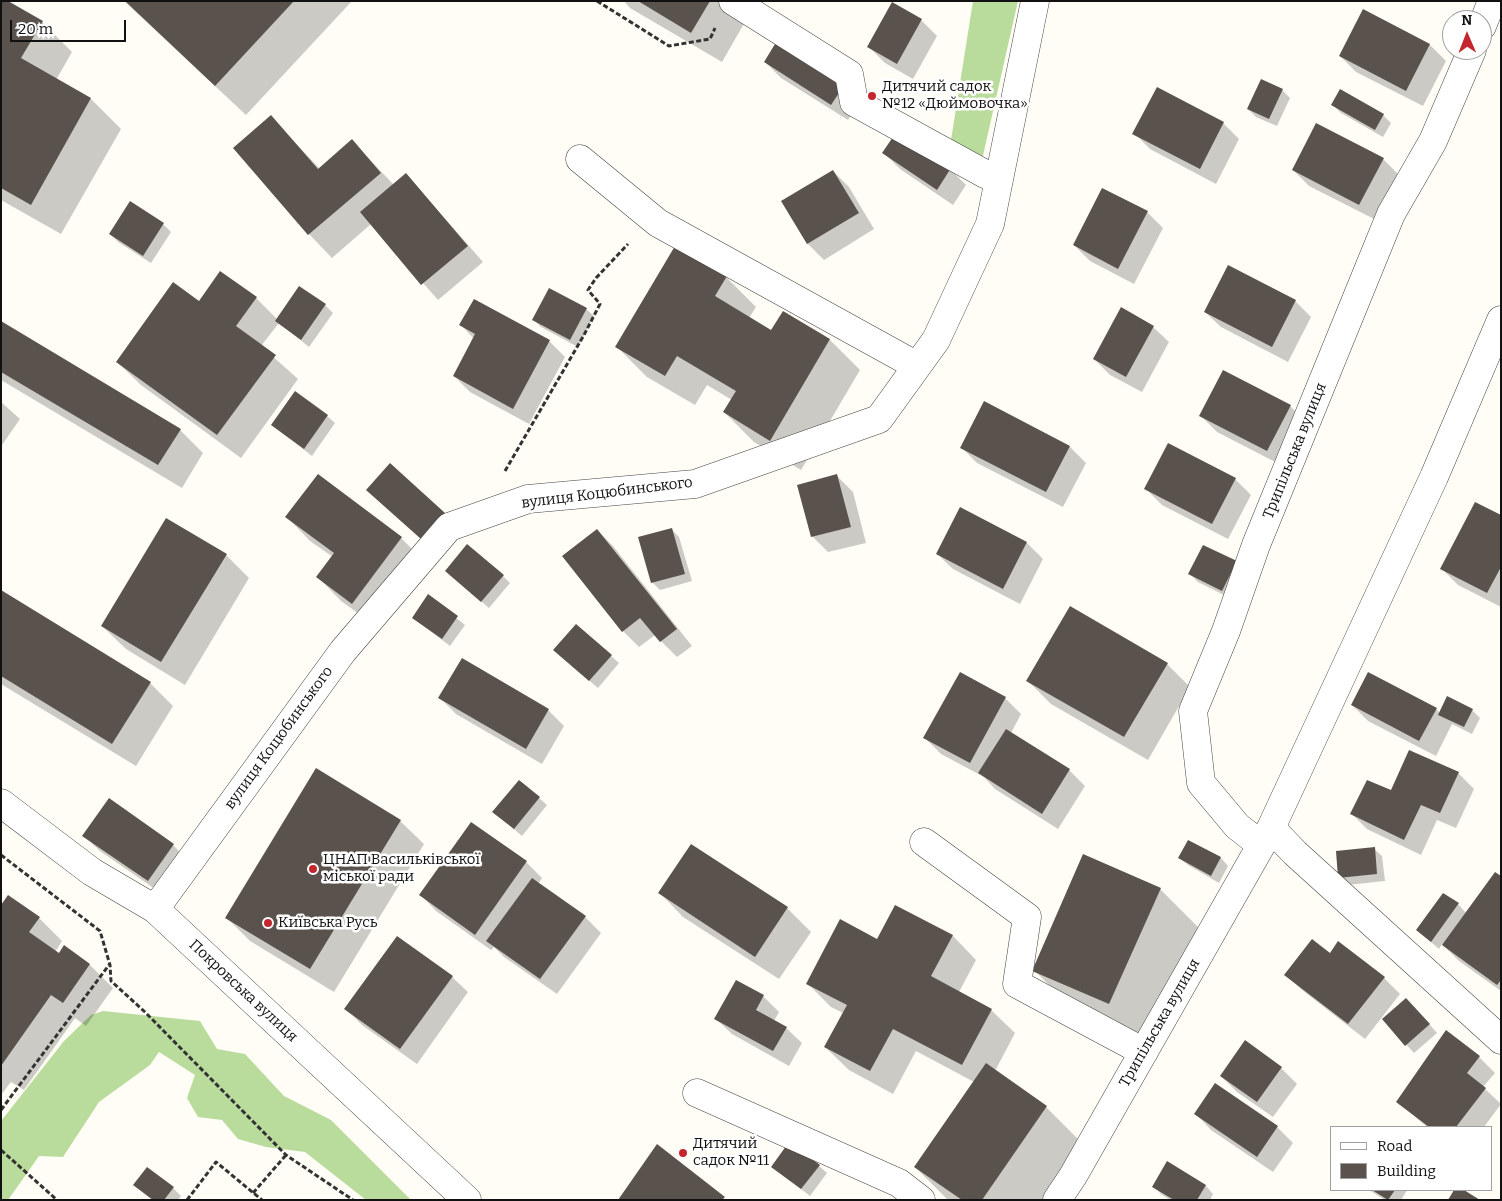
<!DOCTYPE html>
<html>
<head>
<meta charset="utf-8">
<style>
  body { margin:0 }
  #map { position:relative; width:1502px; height:1201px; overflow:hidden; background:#fffdf5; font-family:Bitter,serif }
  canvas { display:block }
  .frame { position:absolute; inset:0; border:2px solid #111; pointer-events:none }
  .legend { position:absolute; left:1330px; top:1126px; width:162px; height:65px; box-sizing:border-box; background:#fff; border:1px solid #a0a0a0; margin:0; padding:6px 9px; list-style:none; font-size:15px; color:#111 }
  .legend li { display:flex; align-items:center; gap:10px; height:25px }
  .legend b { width:25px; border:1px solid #a0a0a0 }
  .north { position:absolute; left:1442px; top:10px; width:50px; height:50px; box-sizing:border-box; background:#fff; border:1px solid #a0a0a0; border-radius:50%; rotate:359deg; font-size:14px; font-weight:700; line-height:20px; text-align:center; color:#111 }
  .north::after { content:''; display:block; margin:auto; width:18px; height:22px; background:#c4262e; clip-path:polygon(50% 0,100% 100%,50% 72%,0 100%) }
  .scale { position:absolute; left:10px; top:20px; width:116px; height:22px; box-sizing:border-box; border:2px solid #111; border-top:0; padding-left:6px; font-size:15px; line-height:18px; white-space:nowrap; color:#111; -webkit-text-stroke:4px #fff; paint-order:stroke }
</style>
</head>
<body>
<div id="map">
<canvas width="1502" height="1201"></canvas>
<div class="frame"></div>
<ul class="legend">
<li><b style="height:6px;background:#fff"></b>Road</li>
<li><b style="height:14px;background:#5a524d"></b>Building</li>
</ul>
<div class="north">N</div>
<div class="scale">20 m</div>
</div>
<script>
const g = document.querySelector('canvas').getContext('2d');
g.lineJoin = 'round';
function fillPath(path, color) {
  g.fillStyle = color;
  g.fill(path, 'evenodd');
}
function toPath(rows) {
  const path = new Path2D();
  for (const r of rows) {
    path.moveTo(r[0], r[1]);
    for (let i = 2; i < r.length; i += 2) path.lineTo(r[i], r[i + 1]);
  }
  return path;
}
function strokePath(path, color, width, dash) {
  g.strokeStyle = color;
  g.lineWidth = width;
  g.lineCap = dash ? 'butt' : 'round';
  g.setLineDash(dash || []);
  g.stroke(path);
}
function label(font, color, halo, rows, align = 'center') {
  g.font = font + ' Bitter,serif';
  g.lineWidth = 5;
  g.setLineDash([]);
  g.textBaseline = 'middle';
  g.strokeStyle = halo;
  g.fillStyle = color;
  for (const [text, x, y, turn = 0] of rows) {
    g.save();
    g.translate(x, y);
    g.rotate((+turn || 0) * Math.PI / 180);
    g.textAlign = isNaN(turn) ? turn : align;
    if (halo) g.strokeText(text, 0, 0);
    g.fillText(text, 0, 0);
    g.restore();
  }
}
const forest = toPath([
  [973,1,1018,1,982,160,951,140],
  [103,1011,200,1021,217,1049,245,1054,284,1096,331,1120,411,1200,366,1200,305,1152,266,1147,238,1139,222,1120,198,1117,187,1098,195,1075,159,1052,150,1065,99,1102,63,1157,39,1156,8,1200,1,1200,1,1121,64,1041,91,1015]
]);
const shadow = toPath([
  [1,1,42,22,72,52,56,80,91,99,121,129,61,234,1,200],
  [124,1,352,1,246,115],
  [624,1,757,1,722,62,630,8],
  [1363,11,1430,45,1446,61,1423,106,1356,72,1340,56],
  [921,20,937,36,913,79,885,63,869,47],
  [765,62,842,88,858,104,848,120,781,78],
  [1282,90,1290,98,1277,126,1256,117,1248,109],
  [1341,91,1383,115,1391,123,1383,137,1341,113,1333,105],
  [271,117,320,169,352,141,394,185,406,174,483,262,438,300,371,224,332,258,309,234,235,148],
  [1223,123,1239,139,1216,184,1150,149,1134,133],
  [884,153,950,169,966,185,953,205,900,169],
  [1383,159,1399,175,1376,220,1309,186,1293,170],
  [833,171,849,187,874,229,824,260,808,244,783,202],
  [1147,212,1163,228,1134,284,1090,261,1074,245],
  [163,224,171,232,151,263,118,242,110,234],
  [726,277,756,307,749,318,772,332,783,313,830,340,860,370,801,470,754,442,724,412,732,400,707,385,695,405,647,377,617,347],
  [256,298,277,319,325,305,333,313,309,347,279,323,261,346,298,379,241,458,141,385,117,362,199,303],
  [1295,301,1311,317,1288,362,1221,327,1205,312],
  [586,309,594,316,578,347,541,327,533,319],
  [1,323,180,430,203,453,182,488,1,380],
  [461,325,549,341,565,357,529,424,470,392,454,376,474,339],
  [1153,327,1169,342,1142,392,1110,375,1094,359],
  [1,402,20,419,2,445,1,445],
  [984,403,1070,447,1086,463,1063,507,977,463,961,447],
  [1290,406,1306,422,1283,466,1217,432,1201,416],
  [327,416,335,423,312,456,272,425],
  [837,476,853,492,866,543,828,552,812,536],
  [1235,479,1251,495,1228,539,1162,505,1146,489],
  [960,509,1027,543,1043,559,1020,604,953,569,937,554],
  [1501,516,1501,607,1458,585,1442,569],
  [287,517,401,538,424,561,376,626,341,601,318,577,333,557,310,541],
  [671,529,679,537,692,581,660,590,652,582],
  [597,530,613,546,692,646,677,657,655,635,639,647,623,631,564,557],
  [1204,546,1244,570,1230,598,1198,582,1190,574],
  [226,555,249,578,185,685,126,649,102,626],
  [503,576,510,583,489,608,454,578],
  [1,591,150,683,173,706,136,766,1,684],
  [428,596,465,625,450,646,413,618],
  [576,626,619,663,598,688,563,658],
  [1167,664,1190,687,1148,760,1051,704,1028,681],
  [440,698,548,710,564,726,542,764,456,714],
  [1005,698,1021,714,1011,733,1069,770,1085,786,1058,829,995,789,984,777,941,754,925,738],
  [1352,705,1436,709,1440,713,1472,710,1480,718,1472,734,1452,724,1436,756,1368,721],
  [1458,773,1474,789,1456,828,1437,820,1421,855,1367,829,1351,813,1391,791],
  [539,798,547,805,522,836,494,812],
  [400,821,424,844,334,992,250,941,226,917],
  [472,824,526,862,542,878,538,884,585,917,601,933,557,994,504,957,494,947,491,950,436,911,421,895],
  [84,836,173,845,189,861,165,896,100,851],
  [1189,841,1221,858,1228,866,1219,883,1188,865,1180,858],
  [691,845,787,908,811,932,779,979,683,917,660,893],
  [1374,849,1382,856,1385,881,1347,885,1339,877],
  [1501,878,1501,991,1459,961,1442,944,1439,949,1417,930,1458,904,1466,913],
  [1160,889,1200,929,1149,1043,1074,1010,1034,970],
  [896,906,953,936,976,960,959,992,991,1010,1015,1033,995,1071,1046,1107,1086,1147,1049,1200,948,1200,915,1167,974,1082,916,1051,893,1094,849,1070,825,1047,843,1013,831,1007,807,983,877,941],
  [1,907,39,918,62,941,55,952,59,955,65,947,90,965,113,988,86,1026,75,1018,24,1090,11,1082,1,1095],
  [1339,943,1384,978,1400,994,1365,1039,1302,990,1286,975,1330,954],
  [452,977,468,992,417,1064,362,1025,346,1009],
  [763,996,779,1012,774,1021,786,1028,802,1043,789,1066,732,1034,716,1019],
  [1414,1007,1437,1033,1414,1053,1383,1019],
  [1479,1057,1495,1073,1483,1087,1501,1104,1484,1127,1427,1127,1398,1102],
  [1281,1068,1297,1084,1273,1117,1237,1092,1221,1076],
  [1196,1114,1277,1127,1293,1143,1273,1172,1211,1130],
  [1167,1163,1206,1186,1213,1194,1210,1200,1170,1200,1161,1194,1153,1186],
  [819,1166,827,1173,810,1196,772,1167],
  [135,1185,173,1188,181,1196,178,1200,152,1200],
  [1369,1190,1407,1190,1401,1200,1385,1200]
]);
const building = toPath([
  [1,1,8,1,43,21,21,58,91,98,31,205,1,188],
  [125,1,294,1,215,86],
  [638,1,710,1,691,33],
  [892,2,922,19,897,64,867,47],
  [1363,9,1430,44,1406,91,1339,56],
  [775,44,843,87,831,105,764,62],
  [1261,79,1283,89,1269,119,1247,109],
  [1157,87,1224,122,1200,169,1132,134],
  [1340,89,1384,114,1375,130,1331,105],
  [271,115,318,169,352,139,381,173,308,235,233,148],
  [1316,123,1384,158,1359,205,1292,170],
  [897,131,951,168,937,190,882,153],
  [833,170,859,213,807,244,781,201],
  [406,173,468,246,421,285,360,212],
  [1102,188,1148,211,1118,269,1073,245],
  [130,201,164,223,143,256,109,234],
  [675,246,727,276,715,296,771,330,783,311,830,339,770,441,723,412,736,391,677,356,665,376,615,347],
  [1228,265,1296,300,1272,347,1204,312],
  [220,271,257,297,236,326,276,355,217,435,116,362,173,282,199,301],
  [299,286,326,304,301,340,275,321],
  [549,288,587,308,570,340,532,320],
  [474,299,550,340,513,409,453,376,475,334,459,325],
  [1121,307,1154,326,1126,377,1093,359],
  [1,321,181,429,158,465,1,372],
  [1223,370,1291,405,1267,451,1199,416],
  [295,391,328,415,304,449,271,425],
  [984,401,1070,446,1046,492,960,448],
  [1168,443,1236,478,1212,524,1144,489],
  [390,463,445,513,421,539,366,490],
  [318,474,402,537,352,604,316,577,334,553,285,517],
  [837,474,851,527,811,537,797,485],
  [1475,502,1501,515,1501,567,1487,593,1440,569],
  [960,507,1027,542,1003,589,936,554],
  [166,518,227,554,161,662,101,626],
  [672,528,685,574,651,583,638,537],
  [597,529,677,629,660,642,640,618,622,632,562,556],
  [467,544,504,575,481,602,445,571],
  [1203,545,1237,561,1222,591,1188,574],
  [1,590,151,682,112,744,1,676],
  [428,594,458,616,442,639,412,618],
  [1070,606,1168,663,1124,737,1026,681],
  [576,624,612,655,589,681,553,650],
  [462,658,549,709,526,749,438,698],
  [960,672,1006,697,970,763,923,738],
  [1368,672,1437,708,1419,741,1351,705],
  [1447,696,1473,709,1464,727,1438,715],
  [1006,729,1070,769,1042,814,978,773],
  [1409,750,1459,772,1440,813,1421,805,1404,840,1350,814,1367,780,1391,790],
  [316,768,401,820,310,969,225,918],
  [519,780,540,797,514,829,492,812],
  [109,798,174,844,148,881,82,836],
  [471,822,527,861,475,935,419,895],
  [1188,840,1221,857,1211,876,1178,858],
  [691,844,788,907,755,957,658,893],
  [1375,847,1377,874,1338,878,1336,851],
  [1083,854,1161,888,1109,1004,1032,971],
  [1495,872,1501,876,1501,980,1497,985,1442,945],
  [532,878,586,916,540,979,486,941],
  [1443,893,1459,903,1431,942,1416,930],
  [8,895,40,917,29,932,59,953,64,945,90,964,63,1003,51,995,1,1066,1,905],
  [895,905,953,935,931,976,992,1009,962,1065,893,1029,870,1071,824,1047,847,1005,806,984,840,919,877,939],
  [397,936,453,976,400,1049,344,1009],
  [1312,939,1330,953,1338,941,1385,977,1348,1024,1284,975],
  [736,980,764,995,756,1010,787,1027,773,1051,714,1019],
  [1406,998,1430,1024,1405,1046,1382,1019],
  [1446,1030,1480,1056,1467,1073,1486,1088,1456,1127,1429,1127,1396,1102],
  [1245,1040,1282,1067,1257,1102,1220,1076],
  [986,1063,1047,1106,982,1200,962,1200,914,1167],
  [1215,1083,1278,1126,1257,1157,1194,1114],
  [789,1142,820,1165,801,1189,771,1167],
  [657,1144,725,1197,722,1200,618,1200],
  [1167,1161,1206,1185,1197,1200,1174,1200,1152,1187],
  [147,1167,174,1187,164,1200,153,1200,133,1185],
  [1372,1190,1395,1190,1388,1200],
  [1454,1190,1464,1190,1480,1200,1448,1200]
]);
const path = toPath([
  [597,1,669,46,710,39,715,28],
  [505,471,584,335,600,304,588,290,596,278,628,244],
  [1,855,100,931,110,965,111,981,145,1012,286,1155,353,1200],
  [1,1110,109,965],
  [1,1150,57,1200],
  [253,1193,286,1155],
  [187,1200,216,1162,262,1200]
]);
const minor = toPath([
  [733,1,849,74,854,102,985,174,999,179],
  [1482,26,1492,1],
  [580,159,658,223,917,366],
  [1,803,92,872,155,909,467,1200],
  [1271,828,1295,853,1501,1040],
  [924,842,1027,917,1017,984,1144,1052],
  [1261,845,1237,826,1201,783,1193,711,1226,631,1256,545,1391,214,1433,141,1472,50],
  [155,909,343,651,449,527,528,499,695,484,879,419,936,340,990,224,1035,1],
  [697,1093,899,1183,921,1200],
  [1057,1200,1073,1176,1271,828,1434,477,1501,320]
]);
const markers = [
  [872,96,5,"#c4262e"],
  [313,869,5,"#c4262e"],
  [268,923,5,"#c4262e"],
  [683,1153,5,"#c4262e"]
];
const poiNames = [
  ["Дитячий садок",882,87],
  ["№12 «Дюймовочка»",882,104],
  ["ЦНАП Васильківської",323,860],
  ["міської ради",323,877],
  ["Київська Русь",278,923],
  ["Дитячий",693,1144],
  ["садок №11",693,1161]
];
const streetNames = [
  ["Трипільська вулиця",1295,451,-68],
  ["вулиця Коцюбинського",607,493,-7],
  ["вулиця Коцюбинського",279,738,-54],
  ["Покровська вулиця",243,991,43],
  ["Трипільська вулиця",1160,1023,-60]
];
fillPath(forest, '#b9dc9c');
fillPath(shadow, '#0003');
fillPath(building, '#5a524d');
strokePath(minor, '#444', 29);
strokePath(path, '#333', 3, [5, 2.5]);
strokePath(minor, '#fff', 28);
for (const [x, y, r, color] of markers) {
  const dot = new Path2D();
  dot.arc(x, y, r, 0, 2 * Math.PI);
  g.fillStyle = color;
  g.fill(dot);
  strokePath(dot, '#fff', 2);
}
label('15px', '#111', '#fff', poiNames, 'left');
label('15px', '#111', '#fff', streetNames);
</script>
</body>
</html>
